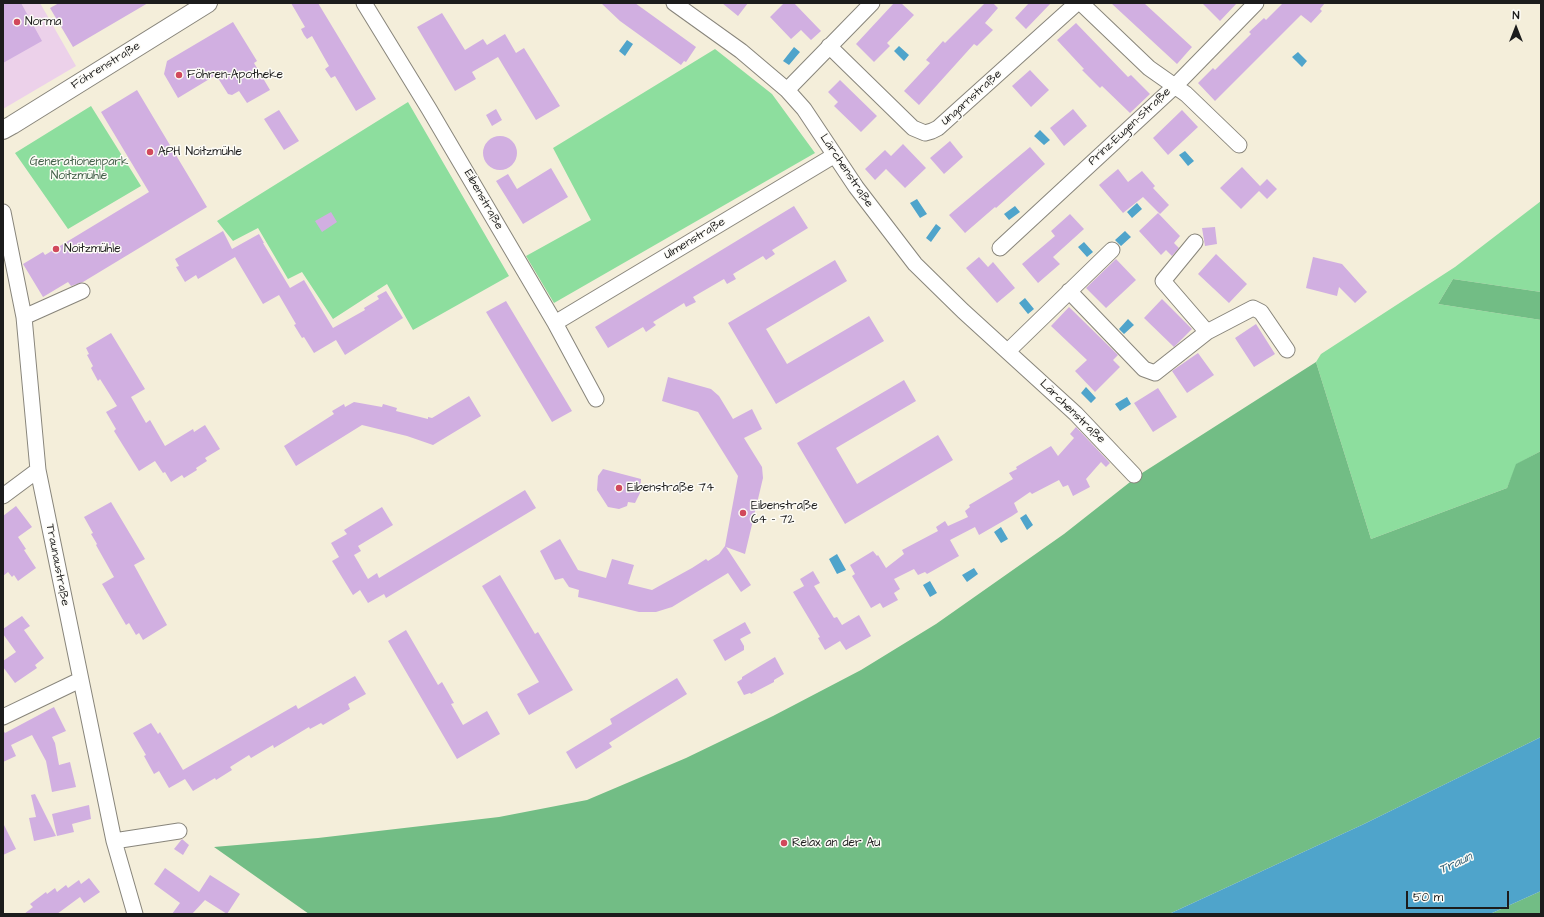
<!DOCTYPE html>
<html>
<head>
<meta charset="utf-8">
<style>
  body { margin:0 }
  #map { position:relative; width:1544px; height:917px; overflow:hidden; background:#f4eeda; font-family:"Architects Daughter",sans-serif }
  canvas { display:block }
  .frame { position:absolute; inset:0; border:4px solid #1c1c1c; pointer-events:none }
  .north { position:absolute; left:1496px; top:8px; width:40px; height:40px; -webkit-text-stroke:3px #fdfcf7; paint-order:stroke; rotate:0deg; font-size:11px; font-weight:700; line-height:16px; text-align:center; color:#1c1c1c }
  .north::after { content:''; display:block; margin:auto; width:14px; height:18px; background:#1c1c1c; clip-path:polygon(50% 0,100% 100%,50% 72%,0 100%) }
  .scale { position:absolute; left:1406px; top:891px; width:103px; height:18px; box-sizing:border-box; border:2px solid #1c1c1c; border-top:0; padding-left:5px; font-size:12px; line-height:14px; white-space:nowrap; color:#1c1c1c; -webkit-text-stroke:3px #fdfcf7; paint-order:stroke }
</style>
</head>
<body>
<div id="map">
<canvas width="1544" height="917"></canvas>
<div class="frame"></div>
<div class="north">N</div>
<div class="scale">50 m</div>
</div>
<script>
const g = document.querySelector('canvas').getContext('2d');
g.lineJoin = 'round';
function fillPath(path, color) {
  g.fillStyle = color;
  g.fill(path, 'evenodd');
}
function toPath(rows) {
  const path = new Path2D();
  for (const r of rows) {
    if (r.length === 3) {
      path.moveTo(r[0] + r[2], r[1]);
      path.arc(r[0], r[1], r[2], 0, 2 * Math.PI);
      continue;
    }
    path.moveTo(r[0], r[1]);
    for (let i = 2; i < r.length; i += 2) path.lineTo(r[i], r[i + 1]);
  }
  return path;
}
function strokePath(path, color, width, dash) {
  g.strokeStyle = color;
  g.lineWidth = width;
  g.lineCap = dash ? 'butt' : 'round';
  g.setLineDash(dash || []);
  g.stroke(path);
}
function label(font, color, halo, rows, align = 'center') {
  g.font = font + ' "Architects Daughter",sans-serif';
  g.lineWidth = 3;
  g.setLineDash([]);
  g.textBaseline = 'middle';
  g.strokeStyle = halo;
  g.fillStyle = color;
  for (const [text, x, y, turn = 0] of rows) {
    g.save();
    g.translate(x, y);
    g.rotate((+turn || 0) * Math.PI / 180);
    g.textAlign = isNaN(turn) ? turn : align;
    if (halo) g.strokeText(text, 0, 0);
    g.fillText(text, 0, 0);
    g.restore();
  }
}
const built = toPath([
  [3,3,40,3,76,66,3,109]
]);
const green = toPath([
  [715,49,772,94,815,153,554,303,526,256,591,220,553,148],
  [408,102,509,276,413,330,387,284,333,319,302,272,288,279,258,228,233,241,217,221],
  [91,106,141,186,68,229,15,153],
  [1541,201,1541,292,1453,279,1438,304,1541,320,1541,451,1517,464,1507,488,1371,539,1316,362,1321,354,1455,267]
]);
const forest = toPath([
  [1453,279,1541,292,1541,320,1438,304],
  [1316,362,1371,539,1507,488,1516,464,1541,451,1541,737,1364,824,1169,914,309,914,214,847,318,838,499,817,587,800,686,758,773,716,861,670,936,624,1064,534,1139,475],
  [1541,891,1541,914,1490,914]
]);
const water = toPath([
  [627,40,633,44,625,56,619,51],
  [899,46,909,55,904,61,894,51],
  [794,47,800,52,789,65,783,61],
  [1298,52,1307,61,1302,67,1292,57],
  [1040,130,1050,140,1044,145,1034,136],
  [1185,151,1194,161,1188,166,1179,155],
  [917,199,927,214,920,218,910,203],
  [1137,203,1142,209,1132,218,1127,212],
  [1015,206,1020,212,1009,220,1004,214],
  [936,224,941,228,931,242,926,238],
  [1125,231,1131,237,1121,246,1115,240],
  [1084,242,1093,252,1087,257,1078,247],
  [1025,298,1034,309,1028,314,1019,303],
  [1128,319,1134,325,1124,334,1119,329],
  [1086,387,1096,398,1091,403,1081,393],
  [1127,397,1131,404,1120,411,1115,404],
  [1026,514,1033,525,1027,530,1020,518],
  [1001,527,1008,539,1001,543,994,532],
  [837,554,846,570,837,574,829,559],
  [974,568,978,574,967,582,962,575],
  [930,581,937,593,930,597,923,585],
  [1541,737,1541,891,1490,914,1169,914,1364,824]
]);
const building = toPath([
  [3,3,21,3,42,41,3,63],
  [59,3,148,3,73,47,50,8],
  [291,3,318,3,376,99,356,111,335,76,331,78,325,69,329,66,312,36,307,39,304,35,301,29,305,27],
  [601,3,635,3,696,47,686,62,684,61,681,65,620,21],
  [722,3,748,3,738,16],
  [784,3,794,3,821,31,811,40,801,30,791,39,770,17],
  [894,3,901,3,914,15,887,43,890,46,874,62,856,44],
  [985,3,993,3,998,8,985,23,993,30,977,46,974,44,919,105,904,91,930,63,926,60,943,41,945,43],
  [1029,3,1051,3,1026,29,1015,18],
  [1111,3,1144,3,1192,47,1177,64],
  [1202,3,1237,3,1220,21],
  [1283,3,1325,3,1320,9,1322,11,1311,23,1301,15,1215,101,1198,83,1213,68,1215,70,1251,34,1249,32,1264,18,1266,20],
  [442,13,465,50,483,39,487,45,505,34,516,53,524,48,560,106,536,120,498,57,472,72,476,79,455,91,417,27],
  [233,22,257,61,254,63,270,90,247,103,239,91,232,95,228,94,216,75,178,98,164,74,167,61],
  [1076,23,1128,77,1131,75,1150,94,1130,113,1102,86,1100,88,1082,70,1084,69,1057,40],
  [1030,70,1049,90,1031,107,1012,86],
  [840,80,877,116,861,132,834,106,838,102,828,92],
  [137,90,207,207,83,282,71,286,68,282,43,297,23,264,43,252,45,255,149,192,101,112],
  [496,109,502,120,492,126,486,115],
  [1073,109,1087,126,1064,146,1050,128],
  [279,110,299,141,284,150,264,119],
  [1182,110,1198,127,1168,155,1153,138],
  [500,153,17],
  [950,141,963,157,944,174,930,158],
  [903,144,926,168,905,188,886,169,875,180,865,169,885,150,891,156],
  [1030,147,1045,164,996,208,995,207,965,233,949,215],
  [1242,167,1260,186,1267,179,1277,189,1267,199,1259,191,1241,209,1220,188],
  [551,168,568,197,523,224,496,181,508,174,517,189],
  [1118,169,1128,182,1142,171,1155,186,1153,188,1169,205,1160,214,1143,197,1123,213,1099,185],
  [794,206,808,228,772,250,775,254,766,260,763,256,733,274,736,279,727,284,724,279,693,297,696,302,686,307,684,303,653,322,656,325,646,332,643,327,608,348,595,327],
  [331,212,337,222,322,232,315,221],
  [1158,213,1180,236,1174,243,1179,248,1172,256,1166,250,1161,255,1139,231],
  [1070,214,1084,229,1053,257,1060,264,1038,283,1022,264,1055,236,1051,231],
  [1215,227,1217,244,1205,246,1202,228],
  [223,231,232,249,259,234,264,243,263,243,290,288,304,280,333,328,365,310,364,308,379,299,377,296,386,291,403,318,345,355,336,340,314,353,304,337,302,338,294,325,296,324,279,295,263,304,235,257,198,279,196,275,185,282,176,267,179,266,175,259],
  [1216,254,1247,284,1229,303,1198,274],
  [979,257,988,267,993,262,1015,288,997,303,966,268],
  [1313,257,1342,264,1367,292,1355,303,1339,287,1337,296,1306,288],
  [1116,259,1136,280,1106,308,1086,288],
  [835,260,847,281,766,329,787,364,869,316,884,341,776,404,728,323],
  [1162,299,1192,329,1174,347,1144,318],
  [506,301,572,411,552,422,486,312],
  [1069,307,1118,355,1113,360,1120,367,1095,392,1075,371,1087,360,1051,326],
  [1256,324,1275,354,1254,367,1235,338],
  [111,333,145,389,131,397,146,423,150,420,165,446,193,429,194,432,205,425,220,449,205,458,207,461,196,468,197,470,184,478,182,475,171,482,165,472,163,473,155,461,139,471,114,431,116,429,106,412,117,406,100,379,98,381,91,368,93,366,87,355,89,354,86,348],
  [1198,353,1214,375,1187,393,1172,371],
  [668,377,711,389,719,396,733,419,752,409,762,429,744,438,762,467,763,478,745,554,726,547,751,585,741,592,728,573,672,607,656,612,639,612,578,597,579,590,569,587,563,578,555,580,540,551,560,539,578,570,606,578,612,559,634,565,628,584,652,590,692,568,706,559,708,561,719,554,725,546,738,476,698,412,662,401],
  [904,380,916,401,836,448,857,484,938,435,953,460,845,524,797,443],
  [1158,388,1177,417,1153,432,1134,403],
  [469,396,481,416,433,445,407,436,362,425,296,466,284,446,334,414,332,411,344,404,345,407,354,402,382,407,383,404,397,408,396,411,428,419,428,417,432,418],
  [1076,427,1110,463,1106,467,1101,462,1086,479,1090,487,1073,496,1068,485,1063,487,1059,480,1032,494,1030,492,1014,503,1018,512,1012,516,979,535,975,527,950,540,959,556,927,574,925,572,918,575,914,569,894,579,900,589,894,593,898,600,883,608,880,603,871,608,852,576,855,574,850,565,873,551,877,556,878,555,886,568,904,554,902,550,938,531,936,527,945,521,948,526,968,517,965,511,970,507,969,505,1013,479,1009,473,1017,469,1016,467,1051,446,1058,456,1074,438,1070,434],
  [603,469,641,479,640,493,635,503,628,502,627,506,619,509,608,507,597,490,598,476],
  [525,490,536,508,386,598,384,594,368,603,360,590,353,595,332,561,339,557,331,543,347,534,344,530,382,507,393,525,358,546,361,551,354,555,368,579,377,573,379,578],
  [111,502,145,559,134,565,167,625,143,640,139,633,136,635,129,623,126,625,102,584,114,577,96,545,97,544,91,534,93,533,84,517],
  [16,506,32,527,18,537,26,549,24,550,36,568,18,581,14,575,12,577,8,572,3,576,3,516],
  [813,571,820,583,814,586,834,618,837,617,842,625,859,615,871,636,846,650,840,641,825,650,818,638,820,637,793,592,804,586,800,579],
  [500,575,535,634,538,632,573,690,529,715,517,694,539,682,482,586],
  [22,616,30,626,24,630,44,658,35,665,37,668,15,683,3,667,3,661,16,652,3,634,3,629],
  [745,622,751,633,740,639,744,646,744,650,725,661,713,640],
  [406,630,438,685,442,682,454,703,451,704,463,725,487,711,500,734,457,759,388,641],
  [775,657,784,674,774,680,774,682,751,694,750,693,744,695,737,682,742,679,742,677],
  [355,676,366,694,348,704,350,709,323,725,321,723,310,729,309,727,274,748,273,745,251,758,249,755,230,767,232,770,216,780,215,778,193,791,185,779,169,788,159,771,154,774,144,756,146,755,133,733,151,723,158,734,160,732,183,770,296,705,298,709],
  [677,678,687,694,609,743,612,747,576,769,566,752,612,724,610,719],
  [54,707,66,731,52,737,55,743,59,765,70,762,76,787,52,792,46,761,32,735,11,745,16,756,3,762,3,730,5,733],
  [35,794,56,836,34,841,29,818,36,817,31,795],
  [89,805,91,819,72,824,74,832,57,836,52,814],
  [3,823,16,849,3,855],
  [182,839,189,845,183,855,174,849],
  [165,868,199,892,210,875,240,894,227,914,205,900,192,914,172,914,180,903,154,884],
  [89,878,100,892,84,903,80,897,57,914,24,914,33,907,30,904,46,892,47,894,55,888,57,892,66,885,68,888,79,880,81,884]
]);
const minor = toPath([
  [364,3,429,109,555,323,596,399],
  [674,3,741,51,787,90,804,109,856,187,915,264,963,311,1076,414,1134,475],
  [1081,3,1149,68,1186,94,1239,145],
  [829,46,913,128,925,133,932,131,938,128,1077,3],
  [787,90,872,3],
  [3,212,24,317,38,470,114,841,135,914],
  [1000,248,1175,86,1256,3],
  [1069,291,1144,369,1155,373,1207,332,1163,281,1195,242],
  [24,317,82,291],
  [555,323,835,155],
  [1207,332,1253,308,1261,312,1287,350],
  [1008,351,1112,250],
  [3,496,38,470],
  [3,717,80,680],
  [114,841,179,831]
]);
const tertiary = toPath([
  [3,130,12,125,208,3]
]);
const markers = [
  [17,22,4,"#d1495b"],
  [179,75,4,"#d1495b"],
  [150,152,4,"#d1495b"],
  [56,249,4,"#d1495b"],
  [619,488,4,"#d1495b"],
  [743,513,4,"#d1495b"],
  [784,843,4,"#d1495b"]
];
const poiNames = [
  ["Norma",25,22],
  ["Föhren-Apotheke",187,75],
  ["APH Noitzmühle",158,152],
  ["Noitzmühle",64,249],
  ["Eibenstraße 74",627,488],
  ["Eibenstraße",751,506],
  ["64 - 72",751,520],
  ["Relax an der Au",792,843]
];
const streetNames = [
  ["Föhrenstraße",106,66,-32],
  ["Ungarnstraße",972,98,-42],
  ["Prinz-Eugen-Straße",1130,127,-43],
  ["Lärchenstraße",846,171,56],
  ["Eibenstraße",483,200,60],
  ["Ulmenstraße",695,239,-31],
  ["Lärchenstraße",1072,412,44],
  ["Traunaustraße",57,565,79]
];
const parkNames = [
  ["Generationenpark",79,162],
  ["Noitzmühle",79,176]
];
const waterNames = [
  ["Traun",1456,864,-25]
];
fillPath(built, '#ecd1ea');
fillPath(green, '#8dde9e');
fillPath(forest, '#72bd85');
fillPath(water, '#4fa4cb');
fillPath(building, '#d1afe1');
strokePath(minor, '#88857b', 17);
strokePath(tertiary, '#88857b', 20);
strokePath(minor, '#fff', 15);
strokePath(tertiary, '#fff', 18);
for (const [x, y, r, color] of markers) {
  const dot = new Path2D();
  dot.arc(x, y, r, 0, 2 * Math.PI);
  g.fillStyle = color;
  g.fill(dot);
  strokePath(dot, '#fdfcf7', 1.5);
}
label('12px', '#1c1c1c', '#fdfcf7', poiNames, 'left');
label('12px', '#1c1c1c', '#fdfcf7', streetNames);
label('12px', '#44604a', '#fdfcf7', parkNames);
label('italic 13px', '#366074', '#fdfcf7', waterNames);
</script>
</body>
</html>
